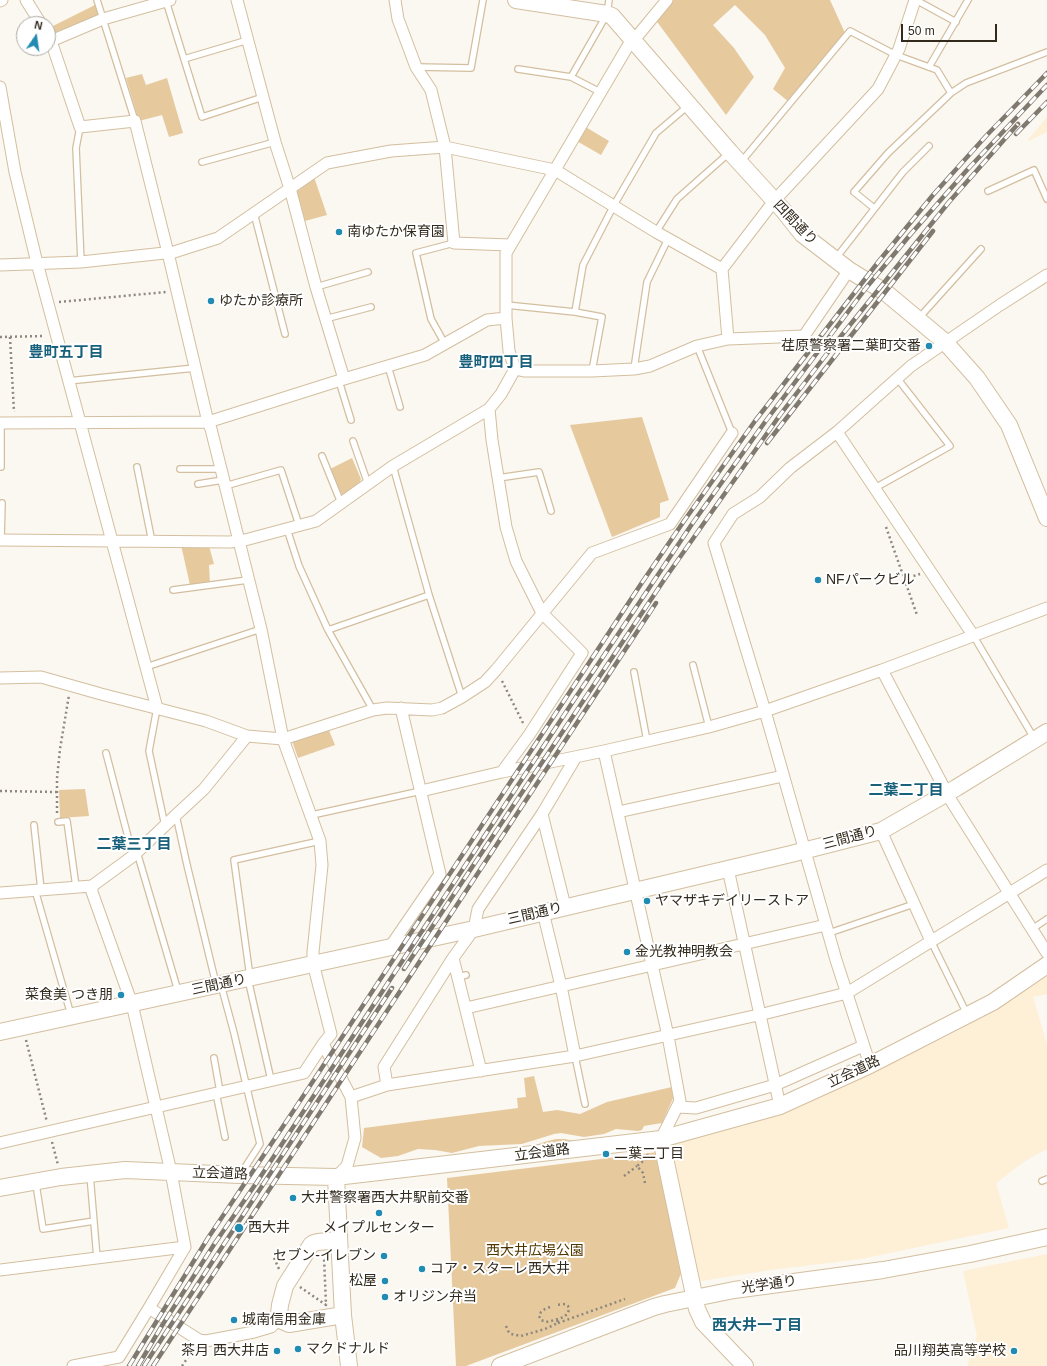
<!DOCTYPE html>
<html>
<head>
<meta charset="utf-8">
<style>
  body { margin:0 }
  #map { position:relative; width:1047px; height:1366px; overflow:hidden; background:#fbf7f1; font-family:Helvetica,sans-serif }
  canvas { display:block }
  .north { position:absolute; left:16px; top:16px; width:40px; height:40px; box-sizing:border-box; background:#fff; border:1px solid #adaaa5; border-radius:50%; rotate:13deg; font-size:11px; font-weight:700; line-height:16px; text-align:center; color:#322a1d }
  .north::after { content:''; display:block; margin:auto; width:14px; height:18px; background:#218bb2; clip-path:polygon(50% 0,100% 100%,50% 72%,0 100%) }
  .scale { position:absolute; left:901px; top:24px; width:96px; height:18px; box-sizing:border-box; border:2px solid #322a1d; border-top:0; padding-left:5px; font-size:12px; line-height:14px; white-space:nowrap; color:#322a1d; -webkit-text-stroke:3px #fff; paint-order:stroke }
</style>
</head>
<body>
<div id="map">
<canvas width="1047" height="1366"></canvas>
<div class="north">N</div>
<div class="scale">50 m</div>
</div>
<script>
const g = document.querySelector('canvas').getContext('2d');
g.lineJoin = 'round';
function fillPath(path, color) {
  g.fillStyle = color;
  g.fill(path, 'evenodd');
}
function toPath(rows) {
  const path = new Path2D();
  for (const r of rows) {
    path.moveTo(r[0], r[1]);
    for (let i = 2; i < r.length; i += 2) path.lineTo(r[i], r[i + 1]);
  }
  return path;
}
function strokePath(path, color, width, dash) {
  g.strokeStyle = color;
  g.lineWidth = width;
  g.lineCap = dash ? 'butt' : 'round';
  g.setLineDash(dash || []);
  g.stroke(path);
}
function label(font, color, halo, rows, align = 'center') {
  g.font = font + ' Helvetica,"Noto Sans JP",sans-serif';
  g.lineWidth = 4;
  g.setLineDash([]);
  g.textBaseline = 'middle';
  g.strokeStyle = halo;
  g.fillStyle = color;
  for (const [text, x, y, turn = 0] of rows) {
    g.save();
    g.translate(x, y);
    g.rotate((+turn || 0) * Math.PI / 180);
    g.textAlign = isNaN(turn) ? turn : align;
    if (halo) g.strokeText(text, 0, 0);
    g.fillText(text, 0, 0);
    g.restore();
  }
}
const built = toPath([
  [1047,117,1047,132,1029,141,1028,140],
  [1047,976,1047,994,1033,997,1047,1045,1047,1149,1025,1161,996,1183,1009,1228,861,1259,770,1270,701,1281,697,1279,668,1148,670,1144,702,1136,757,1120,821,1095,950,1035,998,1008],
  [1047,1254,1047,1366,967,1366,977,1336,963,1271]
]);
const green = toPath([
  [671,0,830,0,845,33,789,102,773,89,785,68,765,35,735,5,713,25,734,48,754,77,726,115,655,19],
  [95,5,99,16,54,35,51,27],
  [142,74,146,85,167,78,183,133,169,137,162,115,139,121,126,78],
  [584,126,609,141,601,155,575,140],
  [314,177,327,215,305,221,296,189],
  [642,417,669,500,660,503,660,517,612,537,570,425],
  [352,458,361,479,358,487,344,496,340,492,330,469],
  [181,545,209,546,214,564,209,565,210,583,190,585],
  [328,728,335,745,298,758,292,741],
  [85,789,89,816,60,818,59,790],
  [534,1076,543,1112,557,1110,580,1114,607,1102,672,1087,674,1096,662,1123,644,1126,642,1130,638,1131,616,1129,604,1134,584,1137,561,1133,554,1134,522,1144,479,1146,452,1153,435,1150,418,1149,398,1156,381,1158,362,1147,364,1128,518,1108,517,1098,526,1097,524,1078],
  [556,1139,565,1139,573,1141,576,1143,535,1147,536,1145,544,1142],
  [658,1152,682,1271,675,1288,466,1366,456,1366,447,1178]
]);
const path = toPath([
  [59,302,166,292],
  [0,337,45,336],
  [10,337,14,412],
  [886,527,917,615],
  [904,579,920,574],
  [502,681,523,723],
  [0,791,57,792],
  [57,813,57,778,60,749,69,695],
  [26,1040,47,1122],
  [52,1142,58,1165],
  [624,1176,637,1166],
  [645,1183,643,1173,637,1166,648,1157,647,1154],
  [274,1258,279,1269],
  [300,1287,326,1305,324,1257],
  [550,1307,545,1309,541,1312,539,1316,541,1320,546,1322,551,1321,564,1317,568,1313,569,1309,568,1306,565,1304,555,1305],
  [558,1323,625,1299],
  [506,1326,508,1331,511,1334,521,1336,545,1329,558,1323,557,1319],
  [182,1366,193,1350]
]);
const lane = toPath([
  [97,0,135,121],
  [916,0,956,22],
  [166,1,202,117,263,97],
  [184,59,248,40],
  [417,67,471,68,483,0],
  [929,67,968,0],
  [518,69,571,77],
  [600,92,571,77,607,14,609,0],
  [80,127,76,148,81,262],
  [202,162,275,142],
  [741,162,850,31,896,55,937,70,951,93],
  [988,191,1034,170,1047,199],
  [874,208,854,192,888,153,951,93,966,83,1047,52],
  [254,213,285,334],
  [656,232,677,199,729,153],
  [836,258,903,172,929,146],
  [316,287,368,272],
  [506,305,575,312,602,317,592,371],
  [575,312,583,265,614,205,656,133,689,105],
  [325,319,371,307],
  [918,319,981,249],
  [445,344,431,319,416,253,454,243],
  [697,346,732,433],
  [388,366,400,407],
  [634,369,647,282,668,239],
  [68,381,195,368],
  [339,381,351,420],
  [1,423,1,467],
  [353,441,368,484],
  [322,456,341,503],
  [393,466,429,595,462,697],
  [137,467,152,542],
  [180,469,221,469],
  [498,478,539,472,551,511],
  [198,484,223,480],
  [225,486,281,470,299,525],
  [875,488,950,446,897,378],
  [287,529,299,566,328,630,373,710],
  [1,540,2,503],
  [173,590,248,580],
  [328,630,429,595],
  [973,635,1034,738],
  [693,665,709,727],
  [146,667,261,629],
  [634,672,647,741],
  [157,708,149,751,165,826],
  [106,753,133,856],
  [176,815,187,865,216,984],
  [312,815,421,791],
  [58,822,67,821,76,887],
  [34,825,41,890],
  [137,852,178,991],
  [35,890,71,1015],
  [1032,929,1047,919],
  [829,933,914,904],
  [931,941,967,1014],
  [250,977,234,860,320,841],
  [458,977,466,975],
  [248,979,271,1080],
  [221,985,234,1033,260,1144,242,1172],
  [575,1056,585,1104],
  [214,1058,220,1092],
  [216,1093,225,1137],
  [90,1175,97,1258],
  [1042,1181,1047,1179],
  [36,1184,43,1229,94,1221]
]);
const street = toPath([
  [26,0,41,24],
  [237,0,275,142,291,192,316,287,344,379],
  [395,0,398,19,416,67,431,90,445,147,454,243,510,245],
  [0,1,2,0],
  [48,36,51,41,80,127,135,121,168,253,208,422,211,429,261,629,283,739,320,841,322,865,313,952,313,963,331,1034,323,1044,351,1097,355,1138,347,1166,336,1177],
  [51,41,103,19,170,0],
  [0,87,15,172,37,263,157,708],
  [0,265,81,262,174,252,218,238,327,163,391,151,445,147,555,170,656,232,722,269,774,201,878,89,899,49,915,0],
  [722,269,728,339],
  [515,369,524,371,592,371,634,369,650,366,697,346,728,339,804,336,849,270],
  [489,409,492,440,506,527,516,561,542,613,582,653,529,735,502,772],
  [0,423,208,422,344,379,425,355,487,320,506,318],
  [837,432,973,635],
  [0,540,230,542,245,540,316,521,393,466,489,409,501,394,515,369,509,351,506,318,506,253,632,39,639,34,667,0],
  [882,670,950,799,1047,953],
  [0,678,41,677,101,694,206,721,247,736,283,739,373,710,387,708,432,710,442,708,462,697,485,682,496,670,592,553,670,524,732,433],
  [604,751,668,1036,680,1101,661,1139],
  [421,791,502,772,604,751,709,727,765,711,882,670,1047,608],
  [618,812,783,776],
  [881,831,931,941],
  [728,869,780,1106],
  [0,893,92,886,133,856,176,815,204,789,247,736],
  [565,906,542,814,576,757],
  [543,912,561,986,575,1056],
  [390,947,440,874,401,708],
  [453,958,481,1071],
  [466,1008,826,925],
  [870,1065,836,960,765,711,714,543,733,514,760,497,790,468,837,432,911,366,1000,305,1047,275],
  [387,1085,575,1056,767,1013,847,993,1047,870],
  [351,1097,387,1085,384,1067,453,958,474,929,478,909,542,814],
  [677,1107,696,1108,775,1085,863,1046],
  [0,1143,304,1073,323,1044],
  [0,1270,185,1247],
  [149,1308,199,1340,206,1341,254,1332,271,1327,275,1323,279,1314],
  [73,1366,119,1357,149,1308,185,1247,171,1172,132,1004,92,892,92,886]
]);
const secondary = toPath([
  [516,0,607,14,612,16,730,152,783,210,802,234,849,270,885,292,945,342,977,378,1009,425,1047,518],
  [0,1032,474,929,791,854,881,831,956,788,1047,732],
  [661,1139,697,1309,703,1322,745,1366],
  [336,1177,343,1315,349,1366],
  [0,1188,61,1177,125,1170,240,1175,336,1177,661,1139,780,1106,870,1065,993,1002,1047,965],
  [339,1240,318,1242,314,1243,311,1245,285,1286,280,1305,279,1314,282,1321,289,1324,343,1315],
  [500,1366,654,1307,665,1304,734,1290,883,1270,970,1254,1047,1237]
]);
const rail = toPath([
  [1016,134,1047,102],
  [767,443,933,231],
  [404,969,666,577,780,415,829,351,949,202,1018,124],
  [129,1366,208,1238,294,1110,641,584,684,521,755,421,879,261,933,195,986,136,1047,73],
  [138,1366,163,1324,215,1243,257,1182,572,703,692,524,765,422,866,288,910,235,967,170,1047,85],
  [144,1366,392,988],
  [153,1366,656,603]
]);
const markers = [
  [339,232,4,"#218bb2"],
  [211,301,4,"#218bb2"],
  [929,346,4,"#218bb2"],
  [818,580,4,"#218bb2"],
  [647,901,4,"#218bb2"],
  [627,952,4,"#218bb2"],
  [121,995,4,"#218bb2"],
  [606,1154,4,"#218bb2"],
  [293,1198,4,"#218bb2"],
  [379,1213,4,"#218bb2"],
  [239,1228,5,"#218bb2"],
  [384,1256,4,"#218bb2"],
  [422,1269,4,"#218bb2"],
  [385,1281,4,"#218bb2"],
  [385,1297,4,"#218bb2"],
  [234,1320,4,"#218bb2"],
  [298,1349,4,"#218bb2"],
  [277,1351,4,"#218bb2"],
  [1014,1351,4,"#218bb2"]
];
const streetNames = [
  ["四間通り",795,223,46],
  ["三間通り",850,838,-15],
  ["三間通り",535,914,-13],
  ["三間通り",219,985,-12],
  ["立会道路",854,1072,-25],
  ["立会道路",542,1153,-7],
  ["立会道路",220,1174,2],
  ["光学通り",769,1285,-8]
];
const poiNames = [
  ["南ゆたか保育園",347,232],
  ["ゆたか診療所",219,301],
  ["荏原警察署二葉町交番",921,346,"right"],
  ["NFパークビル",826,580],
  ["ヤマザキデイリーストア",655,901],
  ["金光教神明教会",635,952],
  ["菜食美 つき朋",113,995,"right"],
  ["二葉二丁目",614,1154],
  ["大井警察署西大井駅前交番",301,1198],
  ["西大井",248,1228],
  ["メイプルセンター",379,1228,"center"],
  ["セブン-イレブン",376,1256,"right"],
  ["コア・スターレ西大井",430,1269],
  ["松屋",377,1281,"right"],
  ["オリジン弁当",393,1297],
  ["城南信用金庫",242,1320],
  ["マクドナルド",306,1349],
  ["茶月 西大井店",269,1351,"right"],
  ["品川翔英高等学校",1006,1351,"right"]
];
const parkNames = [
  ["西大井広場公園",535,1251]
];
const neighbourhoodNames = [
  ["豊町五丁目",66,353],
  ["豊町四丁目",496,363],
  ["二葉二丁目",906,791],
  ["二葉三丁目",134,845],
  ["西大井一丁目",757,1326]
];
fillPath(built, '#feefd7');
fillPath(green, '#e6ca9e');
strokePath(lane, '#d3bf9f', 8);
strokePath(street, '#d3bf9f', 13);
strokePath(secondary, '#d3bf9f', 18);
strokePath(path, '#8e887e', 2.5, [2, 3]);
strokePath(lane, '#fff', 5.5);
strokePath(street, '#fff', 11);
strokePath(secondary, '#fff', 16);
strokePath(rail, '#7f796f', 4.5);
strokePath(rail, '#fff', 3, [9]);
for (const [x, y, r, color] of markers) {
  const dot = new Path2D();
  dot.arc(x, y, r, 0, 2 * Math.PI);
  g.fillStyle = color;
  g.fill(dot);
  strokePath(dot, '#fff', 1.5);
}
label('14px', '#322a1d', '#fff', streetNames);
label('14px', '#322a1d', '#fff', poiNames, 'left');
label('14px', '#513700', '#fff', parkNames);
label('bold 15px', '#19607b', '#fff', neighbourhoodNames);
</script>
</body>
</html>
